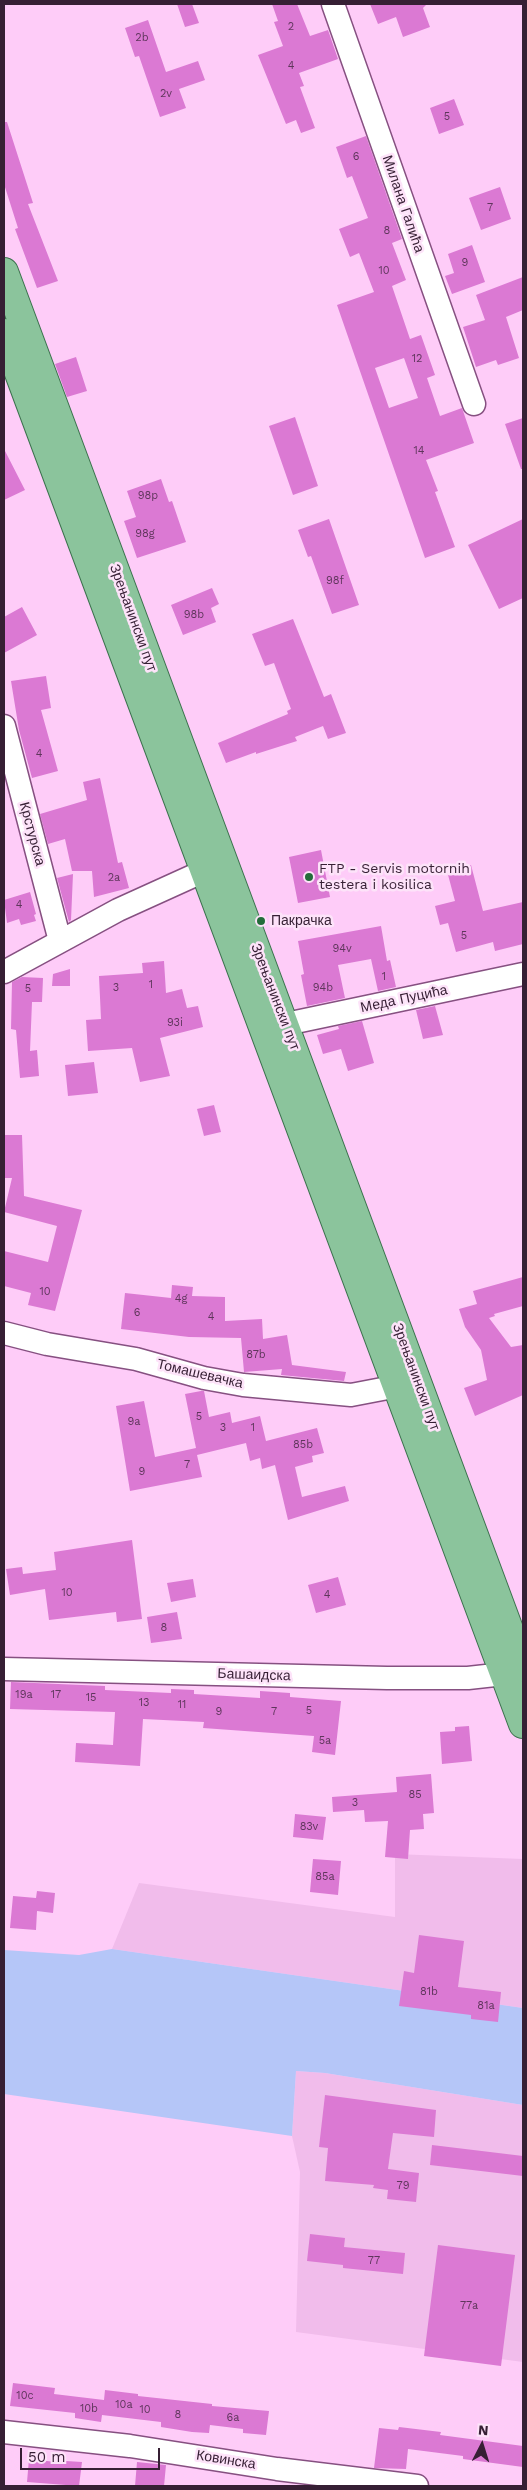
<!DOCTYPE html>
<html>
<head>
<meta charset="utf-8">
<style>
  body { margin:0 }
  #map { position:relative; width:527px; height:2490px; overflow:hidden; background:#feccf8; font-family:"Work Sans",sans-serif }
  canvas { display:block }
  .frame { position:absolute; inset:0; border:5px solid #361f34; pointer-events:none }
  .north { position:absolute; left:457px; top:2420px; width:50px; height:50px; -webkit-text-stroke:4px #fde3f9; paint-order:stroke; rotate:5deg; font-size:14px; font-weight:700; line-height:20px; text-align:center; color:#361f34 }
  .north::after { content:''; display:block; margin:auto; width:18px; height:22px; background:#361f34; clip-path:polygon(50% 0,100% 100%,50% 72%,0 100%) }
  .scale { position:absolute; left:20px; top:2448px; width:140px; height:22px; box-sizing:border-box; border:2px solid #361f34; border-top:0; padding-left:6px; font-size:15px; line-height:18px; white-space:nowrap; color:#361f34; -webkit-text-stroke:4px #fde3f9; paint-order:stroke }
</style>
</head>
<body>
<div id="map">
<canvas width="527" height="2490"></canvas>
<div class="frame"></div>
<div class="north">N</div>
<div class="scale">50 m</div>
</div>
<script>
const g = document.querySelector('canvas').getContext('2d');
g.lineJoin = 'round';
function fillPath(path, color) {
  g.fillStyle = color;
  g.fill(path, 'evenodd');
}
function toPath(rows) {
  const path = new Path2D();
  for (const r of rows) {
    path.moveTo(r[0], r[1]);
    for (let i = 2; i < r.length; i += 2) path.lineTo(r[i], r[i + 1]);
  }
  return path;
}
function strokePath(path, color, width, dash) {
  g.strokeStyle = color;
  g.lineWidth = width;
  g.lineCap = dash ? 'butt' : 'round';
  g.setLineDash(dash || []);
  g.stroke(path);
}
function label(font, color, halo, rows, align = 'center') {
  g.font = font + ' "Work Sans",sans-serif';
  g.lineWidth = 5;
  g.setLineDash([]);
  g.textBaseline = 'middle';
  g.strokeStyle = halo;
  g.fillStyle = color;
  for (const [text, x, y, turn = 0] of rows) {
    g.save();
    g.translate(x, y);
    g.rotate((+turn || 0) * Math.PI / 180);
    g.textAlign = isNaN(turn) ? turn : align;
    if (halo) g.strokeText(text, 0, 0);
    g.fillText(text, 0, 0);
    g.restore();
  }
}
const built = toPath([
  [395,1854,523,1859,523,2008,112,1949,139,1883,395,1917],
  [296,2071,325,2073,523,2105,523,2362,296,2332,300,2172,292,2136]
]);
const green = toPath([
  [112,1949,523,2008,523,2105,325,2073,296,2071,292,2136,4,2094,4,1950,79,1955]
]);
const building = toPath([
  [177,4,192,4,199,23,185,27],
  [272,4,297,4,310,36,328,30,338,59,299,73,304,86,300,87,315,128,301,133,296,120,286,124,258,55,283,46,274,22,278,21],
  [370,4,427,4,423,8,430,27,403,37,396,17,378,24],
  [148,20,166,72,198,61,205,80,179,89,186,108,160,117,139,56,135,57,125,28],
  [454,99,464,125,439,134,430,108],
  [4,122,7,122,33,203,28,204,58,281,37,288,15,229,18,228,4,184],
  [366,136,402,239,392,243,406,280,392,286,410,339,421,335,435,375,427,378,440,416,462,408,474,443,426,460,438,491,435,492,455,547,425,558,337,305,374,292,359,253,350,257,339,229,368,218,352,176,347,178,336,147],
  [404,358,418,398,389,408,375,368],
  [500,187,511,219,481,230,469,198],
  [472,245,485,282,452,294,445,276,454,273,448,254],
  [523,277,523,310,506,317,519,358,498,365,496,360,476,367,463,327,485,320,476,295],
  [76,357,87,391,67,397,55,364],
  [295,417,318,486,293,495,269,426],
  [523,418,523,469,521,469,505,424],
  [4,449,25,490,4,500],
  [161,479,169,502,172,501,186,542,137,558,124,521,136,517,127,491],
  [329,519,359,605,332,614,311,556,308,557,298,530],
  [523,519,523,598,499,609,468,545],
  [212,588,219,604,211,608,216,622,183,635,171,605],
  [22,607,37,635,4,653,4,617],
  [293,619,324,697,331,694,346,733,328,739,323,726,295,737,297,741,256,754,256,752,226,763,218,743,288,714,287,711,291,709,274,663,265,666,252,634],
  [46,676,51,708,41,710,58,771,32,778,19,730,11,681],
  [100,778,118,863,122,862,129,888,94,897,92,871,72,871,65,839,48,844,40,814,87,800,83,782],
  [321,850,330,897,298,903,289,857],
  [471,865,483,911,523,902,523,944,495,951,493,942,456,952,448,923,440,925,435,906,455,901,447,871],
  [73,874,71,920,69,922,57,878],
  [30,892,36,914,34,915,36,921,21,925,19,919,7,923,4,900],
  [381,926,387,961,390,960,396,987,378,991,371,959,338,965,345,998,307,1006,301,975,304,974,298,941],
  [164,961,166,993,182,989,187,1008,198,1006,203,1027,160,1038,170,1076,140,1082,132,1048,88,1051,86,1020,101,1019,99,976,143,973,142,963],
  [70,969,70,986,52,986,53,974],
  [22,977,43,978,42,1002,32,1002,30,1051,37,1050,39,1076,20,1078,16,1030,11,1029,12,982],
  [435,1006,443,1035,423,1039,416,1010],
  [362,1021,374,1063,348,1071,341,1049,323,1054,317,1035,339,1029,338,1026],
  [94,1062,98,1093,68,1096,65,1065],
  [214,1105,221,1132,204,1136,197,1109],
  [4,1135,22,1135,24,1196,82,1210,55,1311,28,1305,31,1293,4,1286,4,1251,48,1262,57,1226,4,1212,12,1178,4,1178],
  [523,1277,523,1306,494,1314,495,1316,489,1318,511,1347,523,1345,523,1395,475,1416,464,1388,487,1380,481,1350,465,1327,459,1309,477,1304,473,1291],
  [172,1285,193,1287,192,1296,225,1297,225,1321,262,1319,263,1339,287,1335,292,1365,346,1372,344,1381,281,1375,282,1369,244,1372,241,1338,189,1337,121,1329,125,1293,171,1298],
  [201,1391,204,1391,209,1417,230,1412,232,1423,260,1416,266,1441,317,1428,324,1453,312,1456,313,1462,295,1467,302,1497,345,1486,349,1501,288,1520,275,1465,262,1469,260,1458,250,1461,246,1443,197,1455,202,1477,130,1491,116,1406,144,1401,155,1457,196,1448,185,1394],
  [132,1540,142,1619,117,1622,116,1612,49,1620,45,1589,10,1595,6,1569,22,1567,23,1574,56,1570,54,1552],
  [338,1577,346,1605,316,1613,308,1585],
  [193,1579,196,1597,171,1602,167,1583],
  [177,1612,182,1639,151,1643,147,1617],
  [11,1682,105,1686,105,1690,171,1693,171,1689,194,1690,194,1694,260,1698,260,1691,290,1693,290,1697,341,1701,335,1755,312,1752,314,1736,203,1728,204,1722,143,1719,140,1766,75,1762,76,1743,113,1745,115,1712,10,1709],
  [469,1726,472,1761,442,1764,440,1732,455,1731,455,1727],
  [431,1774,434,1813,423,1814,424,1829,410,1830,408,1859,385,1857,388,1821,365,1822,364,1810,333,1812,332,1797,397,1792,396,1777],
  [295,1814,326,1817,323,1840,293,1837],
  [313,1859,341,1861,338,1895,310,1892],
  [37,1891,55,1893,53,1913,37,1911,36,1930,10,1928,13,1896,36,1898],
  [419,1935,464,1941,458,1987,501,1992,498,2022,471,2019,471,2015,399,2006,404,1971,414,1973],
  [325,2095,436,2110,434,2137,393,2133,388,2169,419,2173,416,2202,387,2199,388,2190,373,2188,374,2185,325,2181,328,2148,319,2147],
  [432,2145,523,2156,523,2176,430,2165],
  [310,2234,345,2238,344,2247,405,2253,403,2274,343,2268,343,2265,307,2261],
  [438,2245,515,2255,501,2366,424,2356],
  [13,2383,55,2388,54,2394,104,2400,105,2390,138,2394,138,2396,212,2404,212,2406,269,2411,266,2435,243,2433,243,2429,210,2425,209,2433,192,2432,161,2427,161,2422,102,2415,101,2422,75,2418,75,2413,10,2406],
  [399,2427,441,2432,440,2435,523,2446,523,2467,463,2459,463,2456,408,2449,406,2469,374,2468,379,2428,398,2430],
  [29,2459,65,2463,66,2461,82,2462,79,2486,27,2482],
  [137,2462,166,2465,164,2486,135,2486]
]);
const minor = toPath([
  [333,4,474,404],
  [4,726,60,941],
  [4,972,118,910,204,871],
  [286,1024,523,974],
  [4,1333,47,1344,136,1359,204,1378,243,1385,351,1395,398,1386],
  [4,1669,387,1678,468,1678,504,1674],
  [4,2432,130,2446,277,2469,417,2486]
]);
const major = toPath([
  [4,272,523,1667],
  [4,333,523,1724]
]);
const markers = [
  [309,877,5,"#236c3a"],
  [261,921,5,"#236c3a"]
];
const numberNames = [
  ["2",291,27],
  ["2b",142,38],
  ["4",291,66],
  ["2v",166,94],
  ["5",447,117],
  ["6",356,157],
  ["7",490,208],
  ["8",387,231],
  ["9",465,263],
  ["10",384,271],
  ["12",417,359],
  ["14",419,451],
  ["98p",148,496],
  ["98g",145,534],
  ["98f",335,581],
  ["98b",194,615],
  ["4",39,754],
  ["2a",114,878],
  ["4",19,905],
  ["5",464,936],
  ["94v",342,949],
  ["1",384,977],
  ["1",151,985],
  ["3",116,988],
  ["94b",323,988],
  ["5",28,989],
  ["93i",175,1023],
  ["10",45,1292],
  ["4g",181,1299],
  ["6",137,1313],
  ["4",211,1317],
  ["87b",256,1355],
  ["5",199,1417],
  ["9a",134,1422],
  ["3",223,1428],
  ["1",253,1428],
  ["85b",303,1445],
  ["7",187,1465],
  ["9",142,1472],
  ["10",67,1593],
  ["4",327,1595],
  ["8",164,1628],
  ["19a",24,1695],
  ["17",56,1695],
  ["15",91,1698],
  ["13",144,1703],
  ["11",182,1705],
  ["5",309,1711],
  ["9",219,1712],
  ["7",274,1712],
  ["5a",325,1741],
  ["85",415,1795],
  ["3",355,1803],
  ["83v",309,1827],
  ["85a",325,1877],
  ["81b",429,1992],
  ["81a",486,2006],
  ["79",403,2186],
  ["77",374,2261],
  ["77a",469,2306],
  ["10c",25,2396],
  ["10a",124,2405],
  ["10b",89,2409],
  ["10",145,2410],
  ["8",178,2415],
  ["6a",233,2418]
];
const streetNames = [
  ["Милана Галића",403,204,71],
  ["Зрењанински пут",133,618,70],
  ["Крстурска",32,834,75],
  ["Зрењанински пут",275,997,69],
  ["Меда Пуцића",404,999,-12],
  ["Томашевачка",200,1374,13],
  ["Зрењанински пут",416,1377,70],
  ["Башаидска",254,1675,2],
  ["Ковинска",226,2460,9]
];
const poiNames = [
  ["FTP - Servis motornih",319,869],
  ["testera i kosilica",319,885],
  ["Пакрачка",271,921]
];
fillPath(built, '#f1bceb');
fillPath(green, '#b5c6f8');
fillPath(building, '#db79d3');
strokePath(minor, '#865081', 25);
strokePath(major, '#3b714d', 30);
strokePath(minor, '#fff', 22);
strokePath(major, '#8bc49c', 28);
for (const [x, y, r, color] of markers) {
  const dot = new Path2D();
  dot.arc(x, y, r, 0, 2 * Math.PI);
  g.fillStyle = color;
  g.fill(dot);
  strokePath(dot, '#fde3f9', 2);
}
label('11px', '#5f365c', null, numberNames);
label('14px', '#361f34', '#fde3f9', streetNames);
label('14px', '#361f34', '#fde3f9', poiNames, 'left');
</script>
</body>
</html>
